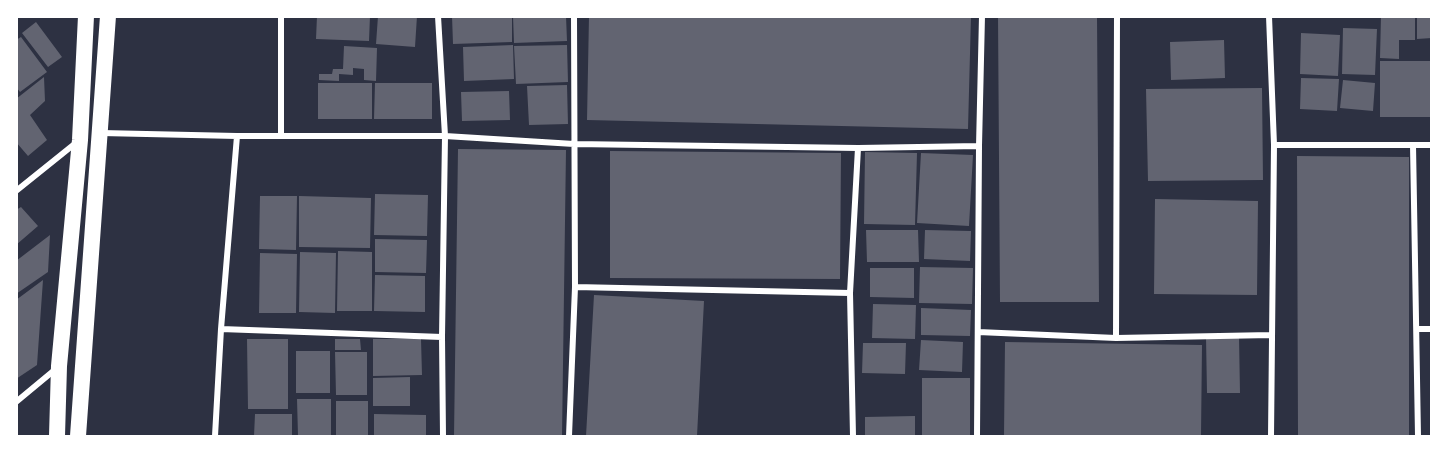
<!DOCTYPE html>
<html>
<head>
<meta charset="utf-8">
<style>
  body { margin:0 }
  #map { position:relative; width:1448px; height:453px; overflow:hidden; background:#2d3142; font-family:"Sofia Sans Condensed",sans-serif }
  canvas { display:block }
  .frame { position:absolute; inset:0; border:18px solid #fff; pointer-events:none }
</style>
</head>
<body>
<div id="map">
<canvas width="1448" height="453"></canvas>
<div class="frame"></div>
</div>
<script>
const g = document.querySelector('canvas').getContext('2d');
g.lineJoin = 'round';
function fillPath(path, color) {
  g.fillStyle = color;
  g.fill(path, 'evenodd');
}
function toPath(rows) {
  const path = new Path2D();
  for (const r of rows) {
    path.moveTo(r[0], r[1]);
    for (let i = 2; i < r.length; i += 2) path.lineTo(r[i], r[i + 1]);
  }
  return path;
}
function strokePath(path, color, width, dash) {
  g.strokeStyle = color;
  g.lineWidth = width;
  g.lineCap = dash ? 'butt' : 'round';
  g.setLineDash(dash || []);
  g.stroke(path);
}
const building = toPath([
  [317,16,370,16,369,41,316,39],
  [378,16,417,16,415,47,376,44],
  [452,16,512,16,512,42,453,44],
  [513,16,566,16,567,41,514,43],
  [589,16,971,16,968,129,587,120],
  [998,16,1097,16,1099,302,1000,302],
  [1381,16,1415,16,1415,40,1399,40,1399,59,1380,58],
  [1417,16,1432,16,1432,38,1417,39],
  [36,22,62,57,48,67,22,33],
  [1343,28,1377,29,1375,75,1342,74],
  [1301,33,1340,35,1338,76,1300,74],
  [21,37,47,72,20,92,16,87,16,40],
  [1224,40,1225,78,1171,80,1170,42],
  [513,45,514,79,464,81,463,47],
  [567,45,568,82,516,84,514,46],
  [344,46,377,48,376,81,364,80,364,69,353,68,353,75,339,74,339,81,319,80,319,74,332,74,333,69,343,69],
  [1380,61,1432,61,1432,117,1380,117],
  [44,77,45,101,30,115,47,140,28,156,16,142,16,99],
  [1301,78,1339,79,1337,111,1300,109],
  [1343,80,1375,83,1373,111,1340,108],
  [318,83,372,83,372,119,318,119],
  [375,83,432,83,432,119,374,119],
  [567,85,568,124,529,125,527,86],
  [1262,88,1263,180,1148,181,1146,89],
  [509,91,510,120,462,121,461,92],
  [458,149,566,150,562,436,454,436],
  [610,151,841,153,840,279,610,278],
  [865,152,917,153,915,225,864,224],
  [921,153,973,155,969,226,917,223],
  [1297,156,1409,157,1409,436,1298,436],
  [375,194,428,195,427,236,374,235],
  [260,196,297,196,296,250,259,249],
  [299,196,371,198,370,248,299,247],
  [1155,199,1258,201,1257,295,1154,294],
  [21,207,38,226,16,245,16,210],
  [866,230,918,230,919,262,867,262],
  [925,230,971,231,970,261,924,259],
  [50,235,48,272,16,294,16,261],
  [375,239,427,240,426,273,375,272],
  [338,251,372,252,372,311,337,311],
  [300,252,336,253,335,313,299,312],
  [260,253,297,254,296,313,259,313],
  [920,267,973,268,972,304,919,303],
  [870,268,914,268,914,298,870,297],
  [375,275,425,276,425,312,374,311],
  [43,280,37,365,16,379,16,300],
  [594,295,704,301,697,436,586,436],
  [873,304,916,305,915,339,872,338],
  [921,308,971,310,970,336,921,335],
  [1206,337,1239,337,1240,393,1207,393],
  [247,339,288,339,288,409,248,409],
  [335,339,360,339,361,350,335,350],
  [373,339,421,339,422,375,373,376],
  [921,340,963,342,962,372,919,370],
  [1005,342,1202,345,1201,436,1004,436],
  [863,343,906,343,905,374,862,373],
  [296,351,330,351,330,393,296,393],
  [335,352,367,352,367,395,336,395],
  [410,377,410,406,373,406,373,378],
  [922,378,970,378,970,436,922,436],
  [297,399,331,399,331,436,298,436],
  [336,401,368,401,368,436,336,436],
  [255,414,292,414,292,436,254,436],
  [374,414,426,415,426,436,374,436],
  [915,416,915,436,865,436,865,417]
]);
const minor = toPath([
  [281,16,281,136],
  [438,16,445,136,442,337,443,436],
  [1269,16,1274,145,1271,436],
  [101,133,237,136,445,136,574,144,858,148,979,146],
  [237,136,221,329,442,337],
  [1274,145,1432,145],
  [1413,145,1418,436],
  [16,191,77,142],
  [575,287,850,293],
  [1417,329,1432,329],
  [978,332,1116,338,1271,335],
  [1116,338,1117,16],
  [16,402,57,368],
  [215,436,221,329],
  [569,436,575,287,574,16],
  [853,436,850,293,858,148],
  [977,436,979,146,982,16]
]);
const trunk = toPath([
  [57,436,59,366,80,140,86,16],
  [78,436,108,16]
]);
fillPath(building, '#626471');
strokePath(minor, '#fff', 6);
strokePath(trunk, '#fff', 16);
</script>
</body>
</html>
